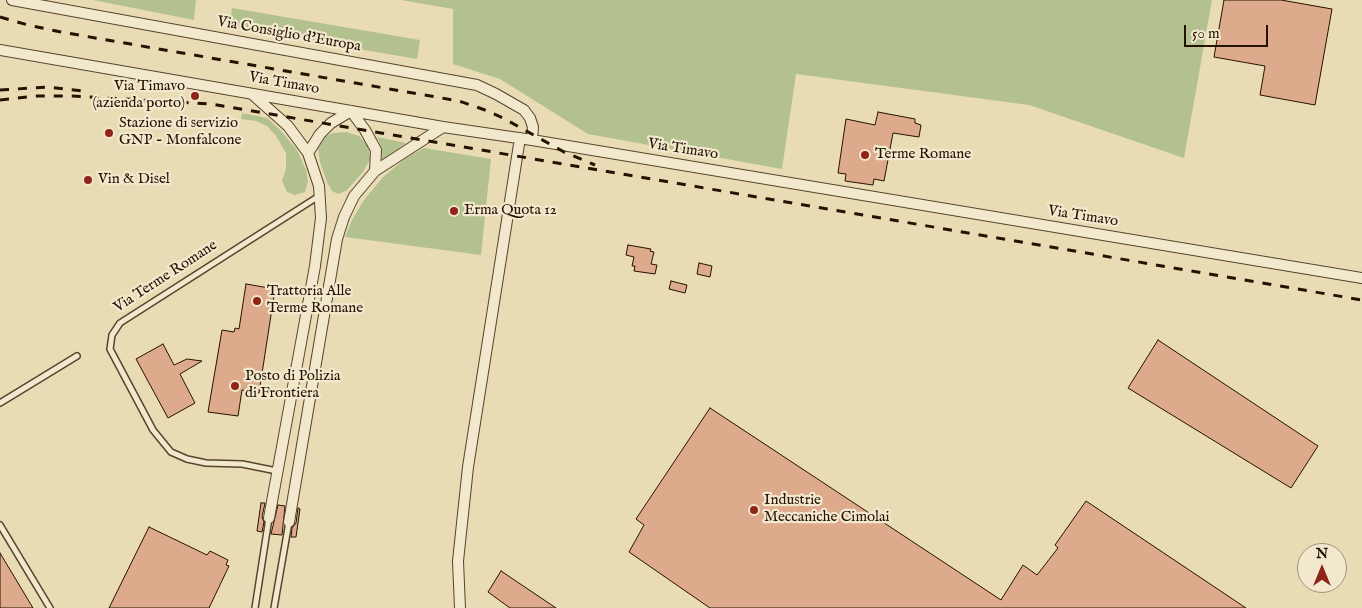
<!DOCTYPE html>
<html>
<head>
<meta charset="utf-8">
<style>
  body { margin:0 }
  #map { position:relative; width:1362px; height:608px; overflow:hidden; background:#e9dcb4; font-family:"IM FELL English",serif }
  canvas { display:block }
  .north { position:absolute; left:1297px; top:543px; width:50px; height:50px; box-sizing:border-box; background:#f1e8ce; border:1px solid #9f927c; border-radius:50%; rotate:0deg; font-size:14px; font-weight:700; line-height:20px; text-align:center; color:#251200 }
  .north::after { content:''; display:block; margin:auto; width:18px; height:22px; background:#8f2418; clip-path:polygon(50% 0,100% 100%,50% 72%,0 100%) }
  .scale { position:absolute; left:1184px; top:25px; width:84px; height:22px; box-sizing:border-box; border:2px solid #251200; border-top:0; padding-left:6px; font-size:15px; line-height:18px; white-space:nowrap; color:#251200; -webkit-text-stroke:4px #f1e8ce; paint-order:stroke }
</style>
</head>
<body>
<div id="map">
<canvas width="1362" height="608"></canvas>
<div class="north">N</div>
<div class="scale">50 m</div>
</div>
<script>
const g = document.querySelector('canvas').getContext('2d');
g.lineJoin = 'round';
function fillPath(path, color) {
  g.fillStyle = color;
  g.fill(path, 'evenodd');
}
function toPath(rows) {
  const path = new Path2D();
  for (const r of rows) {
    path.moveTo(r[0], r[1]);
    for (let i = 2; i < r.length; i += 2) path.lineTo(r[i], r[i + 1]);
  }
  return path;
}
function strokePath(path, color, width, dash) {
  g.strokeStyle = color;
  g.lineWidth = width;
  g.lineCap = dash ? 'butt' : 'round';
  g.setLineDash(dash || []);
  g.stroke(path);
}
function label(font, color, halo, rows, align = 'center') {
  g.font = font + ' "IM FELL English",serif';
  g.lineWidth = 4.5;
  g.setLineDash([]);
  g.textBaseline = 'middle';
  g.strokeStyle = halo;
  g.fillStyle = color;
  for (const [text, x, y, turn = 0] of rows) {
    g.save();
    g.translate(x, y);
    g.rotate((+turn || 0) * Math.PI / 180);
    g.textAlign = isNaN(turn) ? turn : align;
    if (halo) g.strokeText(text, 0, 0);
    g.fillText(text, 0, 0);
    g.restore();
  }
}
const green = toPath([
  [93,0,196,0,194,20],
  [401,0,1212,0,1184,158,1029,105,796,74,782,169,588,134,500,79,453,64,453,9],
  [232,8,420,40,417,59,229,27],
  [242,113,267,118,280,130,297,150,306,170,308,181,305,192,295,195,287,192,282,181,286,169,286,153,276,136,267,126,256,121,241,119],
  [346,132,359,136,368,146,370,159,363,172,346,191,338,194,332,191,327,182,320,162,318,148,325,137,333,133],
  [377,137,406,143,382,160,382,148],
  [424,148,491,159,481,255,345,237,352,220,364,200,383,177,406,158]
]);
const building = toPath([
  [1224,0,1281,0,1332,9,1315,105,1260,95,1265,66,1214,57,1224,0],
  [878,112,915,119,915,123,921,125,919,137,893,133,884,181,874,179,873,185,845,181,846,174,838,173,846,119,875,125,878,112],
  [628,245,651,249,650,251,654,252,651,264,657,265,655,274,634,271,635,266,632,266,634,257,626,255,628,245],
  [699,263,712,266,710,277,697,274,699,263],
  [671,281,687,285,685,293,669,289,671,281],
  [246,284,275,289,259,393,242,390,238,416,208,412,222,330,234,332,235,328,239,329,246,284],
  [1158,340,1318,446,1291,488,1128,388,1158,340],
  [163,344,174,365,187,359,202,361,180,374,195,403,168,418,136,359,163,344],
  [710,408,1001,600,1023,565,1037,575,1058,548,1055,545,1086,501,1246,608,710,608,629,552,644,525,636,519,710,408],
  [261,503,265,503,262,517,264,522,262,532,257,531,261,503],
  [278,505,285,506,282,535,271,534,278,505],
  [298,508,300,509,296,537,291,537,292,528,296,523,298,508],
  [149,527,207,555,210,551,228,560,226,565,229,566,209,608,109,608,149,527],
  [0,553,33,608,0,608,0,553],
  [501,571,556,608,510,608,488,592,501,571]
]);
const lane = toPath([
  [0,403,77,356],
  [277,471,242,464,206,463,187,459,171,452,153,430,110,349,112,335,120,323,319,196],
  [0,525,50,608],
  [255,608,269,518],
  [274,608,289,522]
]);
const street = toPath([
  [12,0,477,85,496,94,524,110,530,118,533,127,532,140],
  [0,50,443,127,532,140,1362,278],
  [252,94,288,126,308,153,319,186,321,218,315,266,269,518],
  [308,153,320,134,331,123,351,111,365,130,376,150,375,171],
  [289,522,337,239,344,217,354,196,375,171,443,127],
  [460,608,458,561,468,467,520,138]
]);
const rail = toPath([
  [0,17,28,25,61,32,459,101,485,110,503,118,564,152,595,165],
  [0,90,48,87,82,91],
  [0,100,37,96,72,96,211,104,1362,300]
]);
const markers = [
  [195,96,5,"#8f2418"],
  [109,133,5,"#8f2418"],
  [865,155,5,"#8f2418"],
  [88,180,5,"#8f2418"],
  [454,211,5,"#8f2418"],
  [257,301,5,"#8f2418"],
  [235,386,5,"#8f2418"],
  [754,510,5,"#8f2418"]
];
const streetNames = [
  ["Via Consiglio d'Europa",289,35,10],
  ["Via Timavo",284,84,10],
  ["Via Timavo",683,150,9],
  ["Via Timavo",1083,217,9],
  ["Via Terme Romane",166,277,-33]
];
const poiNames = [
  ["Via Timavo",185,87,"right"],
  ["(azienda porto)",185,104,"right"],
  ["Stazione di servizio",119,124],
  ["GNP - Monfalcone",119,141],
  ["Terme Romane",875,155],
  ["Vin & Disel",98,180],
  ["Erma Quota 12",464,211],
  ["Trattoria Alle",267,292],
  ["Terme Romane",267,309],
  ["Posto di Polizia",245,377],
  ["di Frontiera",245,394],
  ["Industrie",764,501],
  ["Meccaniche Cimolai",764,518]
];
fillPath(green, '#b3c18f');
fillPath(building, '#ddaa8b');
strokePath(building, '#251200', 1);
strokePath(lane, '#56442d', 8);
strokePath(street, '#56442d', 12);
strokePath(lane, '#f1e8ce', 5);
strokePath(street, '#f1e8ce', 10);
strokePath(rail, '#251200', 3, [9, 9]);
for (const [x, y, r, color] of markers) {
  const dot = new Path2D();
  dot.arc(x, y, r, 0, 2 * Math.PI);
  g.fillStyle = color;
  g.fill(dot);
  strokePath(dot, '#f1e8ce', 2);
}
label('15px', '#251200', '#f1e8ce', streetNames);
label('15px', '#251200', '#f1e8ce', poiNames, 'left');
</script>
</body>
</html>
